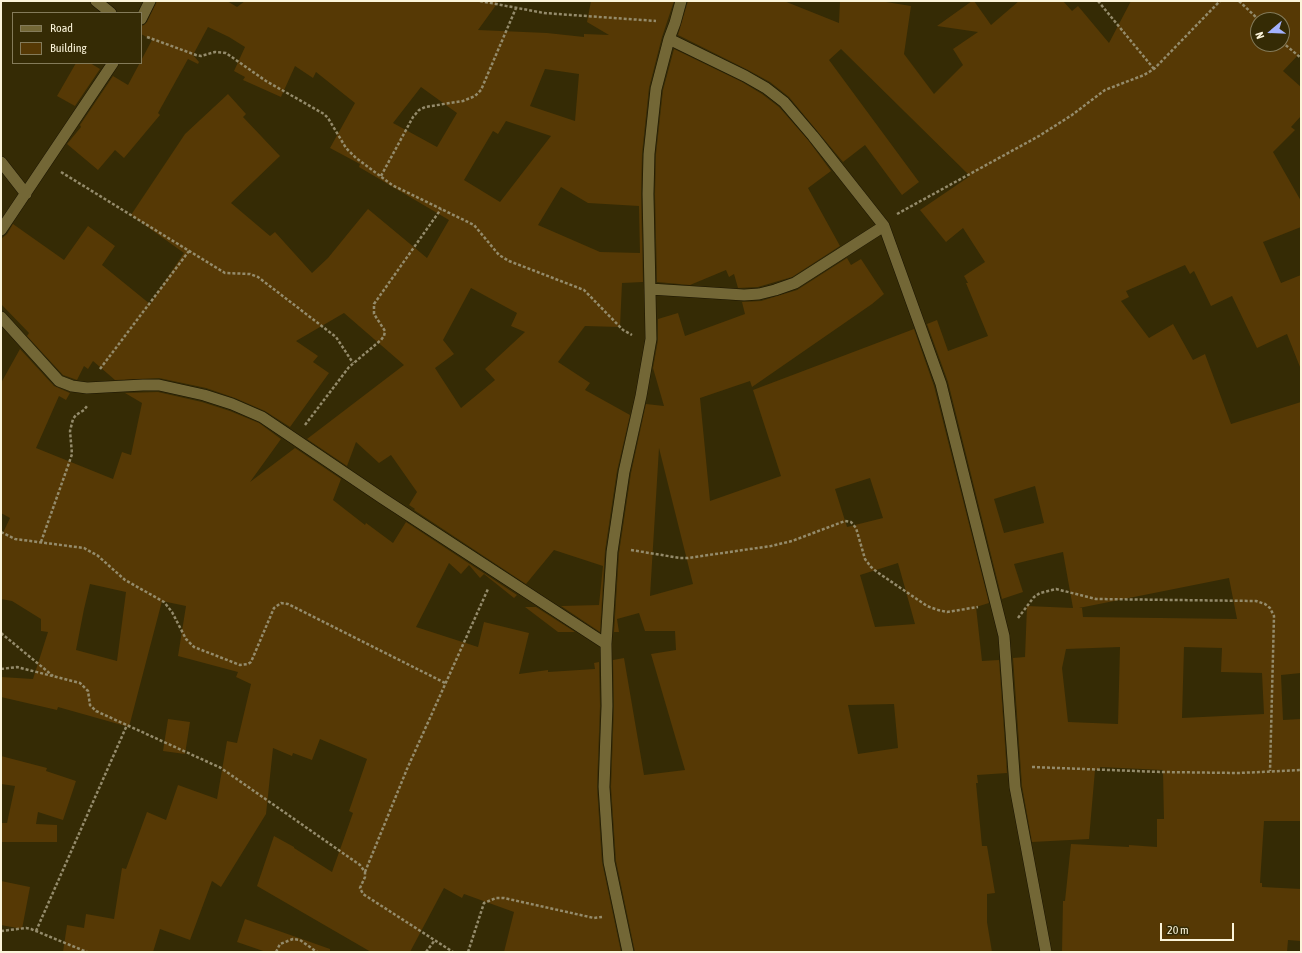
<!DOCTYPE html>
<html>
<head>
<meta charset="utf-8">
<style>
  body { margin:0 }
  #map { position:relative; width:1302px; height:953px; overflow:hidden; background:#352b05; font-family:"Asap Condensed",sans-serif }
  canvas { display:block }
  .frame { position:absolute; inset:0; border:2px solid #fbf4da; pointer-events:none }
  .legend { position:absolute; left:12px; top:12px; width:130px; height:52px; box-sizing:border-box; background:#352b05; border:1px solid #847b5a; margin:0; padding:5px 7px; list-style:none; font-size:12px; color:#fbf4da }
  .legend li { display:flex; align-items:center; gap:8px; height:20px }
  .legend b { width:20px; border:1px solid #847b5a }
  .north { position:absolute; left:1250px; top:12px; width:40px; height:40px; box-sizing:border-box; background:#352b05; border:1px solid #847b5a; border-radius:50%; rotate:251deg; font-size:11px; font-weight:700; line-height:16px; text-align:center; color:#fbf4da }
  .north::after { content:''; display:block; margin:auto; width:14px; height:18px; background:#a3b2fd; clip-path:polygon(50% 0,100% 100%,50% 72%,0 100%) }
  .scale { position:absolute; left:1160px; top:923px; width:74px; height:18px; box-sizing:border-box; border:2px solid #fbf4da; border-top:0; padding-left:5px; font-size:12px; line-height:14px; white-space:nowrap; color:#fbf4da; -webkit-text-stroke:3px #352b05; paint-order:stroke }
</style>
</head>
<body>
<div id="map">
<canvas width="1302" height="953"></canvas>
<div class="frame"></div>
<ul class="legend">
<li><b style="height:5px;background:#736736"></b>Road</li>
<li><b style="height:11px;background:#563905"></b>Building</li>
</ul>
<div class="north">N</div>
<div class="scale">20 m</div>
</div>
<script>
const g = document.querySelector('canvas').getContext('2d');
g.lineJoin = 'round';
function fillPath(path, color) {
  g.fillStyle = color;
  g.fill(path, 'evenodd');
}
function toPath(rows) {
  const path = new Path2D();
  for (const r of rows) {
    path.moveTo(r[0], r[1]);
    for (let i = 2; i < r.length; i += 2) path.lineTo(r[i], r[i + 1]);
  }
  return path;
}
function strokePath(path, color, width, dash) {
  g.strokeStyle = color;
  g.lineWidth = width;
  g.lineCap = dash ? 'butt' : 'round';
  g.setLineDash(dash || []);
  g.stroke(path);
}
const building = toPath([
  [157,1,227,1,237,7,245,1,499,1,478,30,547,33,584,37,584,34,609,35,587,22,591,1,674,1,662,37,649,88,642,154,641,194,643,282,622,283,620,327,585,326,558,362,590,383,585,390,630,415,617,471,605,551,600,632,561,606,599,605,603,566,554,550,526,584,414,510,415,509,409,505,417,492,391,455,379,463,356,442,347,466,307,439,404,365,344,313,296,341,318,356,313,362,329,373,290,427,265,411,235,398,206,388,159,378,115,380,93,361,88,369,84,366,77,380,63,375,27,336,29,333,1,304,1,239,7,234,13,224,64,260,88,226,115,246,102,265,150,304,184,253,131,215,185,134,228,94,246,114,243,117,280,156,231,203,270,236,275,232,312,273,328,258,368,209,427,258,449,220,359,167,360,164,330,148,355,103,316,72,313,78,295,66,281,97,243,80,245,77,234,71,245,47,229,37,208,27,193,55,199,62,198,64,188,59,158,113,160,115,124,158,115,150,98,170,67,144,81,127,80,125,113,76,128,85,152,40,141,34,141,26,144,25,147,22],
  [545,69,579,74,575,121,530,106],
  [421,87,457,113,437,147,393,123],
  [506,121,551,136,500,202,464,180,493,131,498,134],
  [561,187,588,203,639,206,640,253,600,252,538,225],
  [471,288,517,313,511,326,525,332,485,369,495,380,461,408,435,368,454,354,443,340],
  [688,1,784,1,839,23,840,1,886,1,886,2,911,6,904,54,934,94,963,65,953,49,978,32,937,26,972,1,974,1,991,25,1019,1,1063,1,1072,11,1078,6,1109,43,1131,1,1301,1,1301,52,1283,71,1301,87,1301,116,1291,127,1295,130,1273,152,1301,201,1301,227,1263,242,1281,283,1301,275,1301,366,1300,367,1287,334,1257,348,1232,296,1211,306,1194,271,1190,274,1185,265,1126,291,1129,297,1121,301,1149,338,1173,324,1193,360,1205,354,1231,424,1301,402,1301,673,1281,675,1283,720,1301,719,1301,821,1264,821,1260,883,1262,883,1262,887,1301,889,1301,941,1288,940,1287,952,1062,952,1063,901,1065,901,1071,844,1129,847,1129,845,1157,847,1157,819,1164,819,1163,770,1100,767,1100,770,1095,770,1089,839,1032,842,1022,786,1013,658,1025,657,1027,606,1073,608,1063,552,1014,564,1023,592,1002,599,948,382,927,324,937,320,948,351,988,336,966,283,968,283,964,276,985,262,963,228,946,242,920,210,970,176,841,49,829,60,919,182,902,195,865,145,843,162,789,97,770,82,748,70,678,35],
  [1258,20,1282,20,1282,44,1258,44],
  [1035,486,1044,523,1004,533,994,499],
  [1229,578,1237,619,1083,617,1082,608,1079,608],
  [1120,647,1118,724,1068,722,1062,668,1066,649],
  [1184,647,1222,648,1221,672,1262,673,1264,714,1182,718],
  [674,49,742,82,762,94,779,107,808,140,831,171,808,188,840,246,792,277,758,287,738,288,734,274,729,277,726,270,690,285,657,282,655,194,656,154,663,90],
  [76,63,90,63,100,69,75,106,57,96],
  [847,258,851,265,861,259,884,294,872,304,752,387,750,381,700,398,710,501,781,476,753,390,914,329,934,386,989,603,976,607,982,661,999,660,1007,773,977,775,978,783,976,783,982,846,987,846,995,893,987,894,987,922,992,952,635,952,616,861,611,787,614,706,613,660,624,658,644,775,685,770,651,654,676,650,675,631,645,631,639,613,617,619,619,632,614,632,619,553,631,473,646,404,664,406,653,368,658,340,658,319,678,313,685,336,745,314,742,302,761,301,797,290],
  [659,448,693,584,650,596],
  [870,478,883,518,847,527,835,489],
  [898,563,915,624,875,627,860,575],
  [894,704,898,748,858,754,848,705],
  [20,349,54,386,70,393,66,400,59,396,36,448,113,479,122,452,131,455,142,403,125,393,158,392,202,402,230,411,259,423,281,439,250,482,295,448,341,479,333,500,365,525,366,523,393,543,406,522,517,595,514,598,484,574,480,578,469,565,461,574,449,563,416,627,478,647,484,622,529,633,519,674,548,670,548,672,595,669,594,663,599,662,600,706,597,787,602,862,621,952,504,952,514,912,464,894,462,898,444,888,410,952,371,952,257,886,274,836,294,847,294,848,332,872,353,813,349,811,367,759,320,739,312,760,293,753,292,756,273,748,266,814,221,887,212,881,190,940,160,929,153,952,63,952,67,925,84,928,86,914,114,919,122,868,126,869,147,812,166,820,178,785,217,799,227,741,237,743,251,684,236,677,238,672,178,656,186,606,162,601,129,727,58,707,57,710,1,697,1,677,33,679,48,632,41,631,41,619,12,601,1,599,1,537,10,518,1,513,1,383],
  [90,584,126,592,117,661,76,650,84,609],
  [525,607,536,607,575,632,558,632],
  [168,719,190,722,185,754,163,751],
  [1,756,47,768,46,771,76,781,63,820,38,812,36,824,57,825,57,842,1,842,1,823,7,823,15,786,1,784],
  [1,881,30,887,22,929,1,925],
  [245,919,330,949,330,952,266,952,237,942]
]);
const path = toPath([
  [480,1,544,13,656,21],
  [1098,1,1154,69],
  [1239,1,1259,20],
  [147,37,196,55,201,56,215,52,226,53,266,81,324,114,328,118,346,148,356,158,392,185,474,225,499,255,509,261,584,290,623,330,632,335],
  [1282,42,1301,58],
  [61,172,225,273,250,274,258,277,336,337,353,363],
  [381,176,413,117,419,110,425,107,463,101,475,96,481,90,516,8],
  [897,214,1039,136,1072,115,1105,90,1144,75,1154,69,1220,1],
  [100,369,189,251],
  [305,425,349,367,381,340,384,336,385,331,374,314,374,304,441,209],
  [1,532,15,539,84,548,91,552,97,555,125,580,164,602,172,612,186,639,194,647,240,665,248,664,251,662,274,608,281,603,288,604,445,683],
  [41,542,69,463,72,454,70,431,73,419,76,415,84,410,87,406],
  [631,550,680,558,688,558,771,546,792,541,845,521,851,522,856,528,865,559,871,567,877,572,927,606,938,610,947,612,978,607],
  [1018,618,1034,597,1040,593,1056,589,1096,599,1256,601,1265,604,1270,608,1274,616,1270,771],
  [1,633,53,676],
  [1,669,17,667,80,683,88,691,90,705,96,711,221,768,360,865,365,872,365,877,360,888,363,894,453,952],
  [1032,767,1161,772,1239,773,1301,770],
  [365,872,407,769,488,589],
  [1,931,26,928,31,929,87,952],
  [36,931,127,725],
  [276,952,280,944,293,939,300,940,317,952],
  [426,952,435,940],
  [468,952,484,903,496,898,504,898,594,918,602,917]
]);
const minor = toPath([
  [96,1,111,13],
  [141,19,150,1],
  [669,39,745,76,766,88,784,102,813,136,884,226,941,384,1004,636,1015,787,1046,952],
  [1,162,26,194],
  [1,230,113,63],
  [650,289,744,295,759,294,775,290,795,283,884,226],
  [1,317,59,381,72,386,87,388,143,385,159,385,204,395,232,404,262,417,382,498,606,644],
  [628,952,609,862,604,787,607,706,606,644,612,552,624,472,641,396,651,339,648,194,649,154,656,89,669,39,675,23,681,1]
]);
fillPath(building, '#563905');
strokePath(minor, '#1a1400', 12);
strokePath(path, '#948b6b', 2.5, [3, 2]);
strokePath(minor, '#736736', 11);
</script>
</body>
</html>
